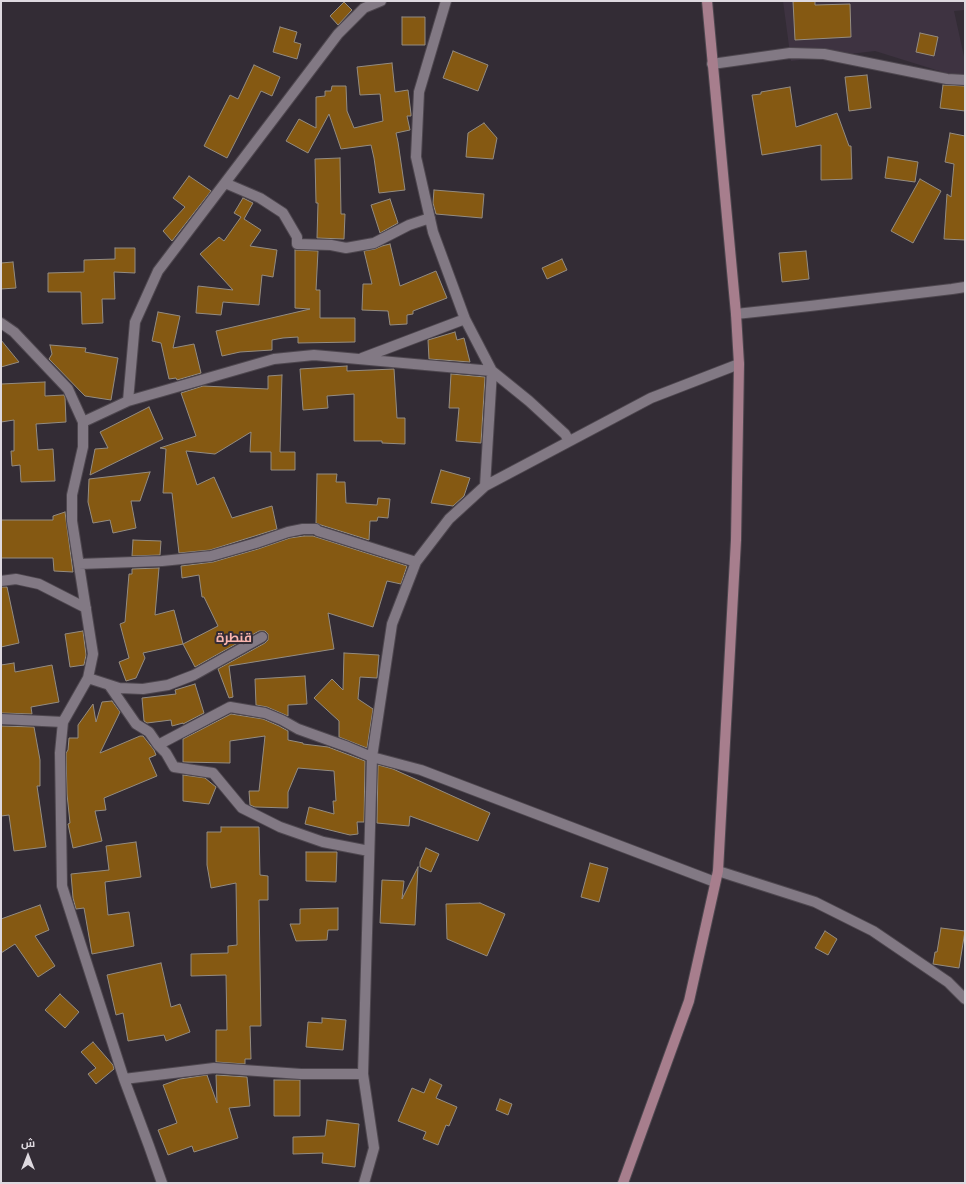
<!DOCTYPE html>
<html>
<head>
<meta charset="utf-8">
<style>
  body { margin:0 }
  #map { position:relative; width:966px; height:1184px; overflow:hidden; background:#332c35; font-family:Roboto,Cairo,sans-serif }
  canvas { display:block }
  .frame { position:absolute; inset:0; border:2px solid #ded9df; pointer-events:none }
  .north { position:absolute; left:8px; top:1136px; width:40px; height:40px; -webkit-text-stroke:3px #332c35; paint-order:stroke; rotate:0deg; font-size:11px; font-weight:700; line-height:16px; text-align:center; color:#ded9df }
  .north::after { content:''; display:block; margin:auto; width:14px; height:18px; background:#ded9df; clip-path:polygon(50% 0,100% 100%,50% 72%,0 100%) }
</style>
</head>
<body>
<div id="map">
<canvas width="966" height="1184"></canvas>
<div class="frame"></div>
<div class="north">ش</div>
</div>
<script>
const g = document.querySelector('canvas').getContext('2d');
g.lineJoin = 'round';
function fillPath(path, color) {
  g.fillStyle = color;
  g.fill(path, 'evenodd');
}
function toPath(rows) {
  const path = new Path2D();
  for (const r of rows) {
    path.moveTo(r[0], r[1]);
    for (let i = 2; i < r.length; i += 2) path.lineTo(r[i], r[i + 1]);
  }
  return path;
}
function strokePath(path, color, width, dash) {
  g.strokeStyle = color;
  g.lineWidth = width;
  g.lineCap = dash ? 'butt' : 'round';
  g.setLineDash(dash || []);
  g.stroke(path);
}
function label(font, color, halo, rows, align = 'center') {
  g.font = font + ' Roboto,Cairo,sans-serif';
  g.lineWidth = 4;
  g.setLineDash([]);
  g.textBaseline = 'middle';
  g.strokeStyle = halo;
  g.fillStyle = color;
  for (const [text, x, y, turn = 0] of rows) {
    g.save();
    g.translate(x, y);
    g.rotate((+turn || 0) * Math.PI / 180);
    g.textAlign = isNaN(turn) ? turn : align;
    if (halo) g.strokeText(text, 0, 0);
    g.fillText(text, 0, 0);
    g.restore();
  }
}
const built = toPath([
  [783,1,965,1,965,10,954,11,965,61,965,79,875,51,791,61]
]);
const building = toPath([
  [793,1,815,1,815,5,850,4,851,37,795,40,793,1],
  [344,2,352,10,338,25,330,16,344,2],
  [402,17,425,17,425,45,402,45,402,17],
  [280,27,297,32,294,42,301,44,297,59,273,52,280,27],
  [920,33,938,37,934,56,916,52,920,33],
  [453,51,488,65,478,91,443,78,453,51],
  [392,63,395,92,408,90,411,114,411,116,407,116,410,130,396,133,398,142,405,190,379,193,374,158,371,145,341,149,329,114,308,153,286,141,299,119,316,128,316,97,325,96,325,91,331,91,332,86,346,86,347,111,354,128,383,121,380,94,360,95,357,67,392,63],
  [254,65,280,77,272,96,261,91,227,158,204,146,230,95,238,99,254,65],
  [867,75,871,108,849,111,845,77,867,75],
  [943,85,965,86,965,111,940,108,943,85],
  [790,87,796,127,837,113,849,146,851,146,852,179,821,180,821,145,762,155,752,95,761,94,761,92,790,87],
  [484,123,497,138,493,159,466,157,468,133,484,123],
  [950,133,965,136,965,240,944,239,947,194,951,197,954,164,945,162,950,133],
  [888,157,918,162,915,182,885,178,888,157],
  [340,158,341,214,345,214,344,239,317,238,318,203,316,203,315,159,340,158],
  [189,176,211,191,172,241,163,231,185,207,173,198,189,176],
  [920,179,941,191,913,243,891,231,920,179],
  [434,190,484,194,482,218,436,214,433,203,434,190],
  [243,198,253,203,244,219,261,230,250,246,277,250,273,277,262,275,259,305,223,302,221,315,196,313,198,286,233,290,200,254,219,237,224,241,241,217,234,213,243,198],
  [390,199,398,223,380,233,371,205,390,199],
  [390,244,400,286,436,271,447,298,413,311,413,314,407,315,407,324,390,325,388,311,362,310,363,284,372,284,364,251,375,249,382,246,390,244],
  [115,248,135,248,135,273,114,272,115,299,102,299,103,323,82,324,81,292,48,292,48,273,84,272,84,260,115,259,115,248],
  [295,250,318,251,316,290,320,290,320,318,355,318,355,342,298,343,298,337,283,338,272,340,272,350,240,352,222,356,216,331,310,309,295,308,295,250],
  [806,251,809,279,782,282,779,253,806,251],
  [562,259,567,270,547,279,542,268,562,259],
  [13,262,16,288,1,289,1,263,13,262],
  [158,312,180,316,173,348,194,344,201,373,177,380,176,378,169,379,161,343,152,341,158,312],
  [455,332,457,340,464,338,470,362,429,359,428,340,455,332],
  [1,340,19,362,1,367,1,340],
  [50,345,86,348,85,352,118,358,111,400,85,396,49,359,52,354,50,345],
  [347,366,347,371,394,369,397,418,405,418,405,444,382,443,382,441,354,441,354,394,327,396,328,408,303,410,300,369,347,366],
  [451,374,485,377,481,443,456,441,459,408,449,408,451,374],
  [282,375,280,452,295,452,295,470,271,470,271,452,250,452,251,432,215,454,186,451,197,485,214,477,232,518,272,506,277,529,210,550,179,553,172,493,163,493,166,449,160,448,196,436,181,393,203,386,268,389,268,376,282,375],
  [45,382,45,396,64,395,65,397,66,422,36,424,38,450,53,449,55,481,21,482,20,465,12,466,11,451,14,451,14,420,1,422,1,384,45,382],
  [149,407,163,439,90,475,95,449,108,448,100,432,149,407],
  [441,470,470,478,464,496,453,506,431,503,441,470],
  [150,472,140,501,131,501,136,528,113,533,110,520,93,523,88,502,89,479,150,472],
  [317,474,337,474,336,482,345,482,346,503,377,505,378,498,390,499,388,518,378,517,377,521,370,521,369,540,321,525,316,523,317,474],
  [65,512,73,572,54,571,53,558,1,558,1,520,53,520,53,516,65,512],
  [304,536,313,536,407,566,401,584,387,581,373,627,328,613,334,649,229,666,233,697,229,698,218,669,265,643,268,640,268,634,265,631,259,631,195,667,183,644,218,626,204,597,202,597,199,575,182,578,181,566,213,562,258,549,290,538,304,536],
  [133,540,161,541,160,555,132,556,133,540],
  [159,568,155,615,174,610,183,644,143,653,145,658,136,678,126,681,119,662,129,658,120,624,125,622,129,574,132,574,132,569,159,568],
  [1,587,7,587,19,643,1,647,1,587],
  [83,631,86,655,84,665,70,667,65,634,83,631],
  [344,653,379,655,377,678,360,677,358,699,373,709,367,748,339,737,339,721,314,698,332,679,343,690,344,653],
  [14,663,15,672,52,665,59,702,31,707,32,714,1,713,1,665,14,663],
  [305,676,307,704,288,705,288,716,267,707,256,705,255,679,305,676],
  [195,684,204,713,183,724,183,723,172,726,171,720,147,723,144,721,142,698,176,694,175,690,195,684],
  [112,701,120,712,100,753,140,736,143,736,154,750,156,755,149,758,157,776,104,798,106,810,95,811,102,841,73,848,68,824,70,823,67,794,66,753,68,750,69,738,78,738,78,725,93,704,96,722,102,702,112,701],
  [231,714,263,719,279,726,288,731,288,740,303,743,303,744,328,747,365,761,364,822,357,822,358,834,350,835,305,824,309,807,334,814,333,801,336,801,334,771,298,768,288,792,288,808,255,807,250,805,249,791,259,791,265,736,230,741,230,763,183,762,183,739,231,714],
  [1,726,34,727,40,760,40,786,37,786,46,847,14,851,9,815,1,816,1,726],
  [378,765,393,769,490,813,478,841,410,816,409,826,377,823,378,765],
  [183,775,205,778,216,787,209,804,183,801,183,775],
  [221,827,259,827,260,875,268,876,268,900,259,900,261,1026,250,1026,251,1059,245,1059,245,1064,216,1062,216,1030,227,1030,226,975,191,976,191,954,228,953,228,946,237,945,236,883,211,888,207,865,207,832,221,832,221,827],
  [136,842,141,877,105,882,108,915,129,912,134,946,92,954,84,908,76,909,73,898,71,874,109,870,106,846,136,842],
  [426,848,439,854,431,872,420,867,420,862,426,848],
  [306,852,337,852,336,882,306,881,306,852],
  [590,863,608,868,599,902,581,897,590,863],
  [418,867,415,925,380,923,382,880,404,881,402,899,418,867],
  [480,903,505,914,487,956,447,939,446,904,480,903],
  [40,905,49,930,35,936,55,966,38,977,15,944,1,953,1,919,40,905],
  [338,908,338,930,328,930,327,940,296,941,290,924,300,924,300,909,338,908],
  [941,928,965,931,959,968,933,964,935,952,937,952,941,928],
  [825,931,837,939,828,955,815,948,825,931],
  [161,963,171,1007,180,1004,190,1032,166,1041,164,1035,128,1041,123,1013,116,1015,107,975,161,963],
  [60,994,79,1012,65,1028,45,1010,60,994],
  [322,1018,346,1020,343,1050,306,1047,308,1022,322,1023,322,1018],
  [93,1042,113,1065,114,1069,96,1084,88,1074,96,1068,81,1052,93,1042],
  [207,1075,217,1103,216,1075,247,1077,250,1106,229,1108,238,1138,194,1152,192,1146,168,1155,158,1130,177,1123,163,1085,180,1079,207,1075],
  [430,1079,442,1085,436,1098,457,1107,449,1126,446,1125,438,1145,423,1139,426,1132,398,1121,412,1088,424,1093,430,1079],
  [274,1080,300,1080,300,1116,274,1116,274,1080],
  [500,1099,512,1104,508,1115,496,1110,500,1099],
  [327,1120,359,1124,355,1167,322,1163,323,1153,293,1154,293,1137,325,1136,327,1120]
]);
const minor = toPath([
  [446,1,419,92,416,157,433,232,465,319,492,371,485,486],
  [712,64,790,53,824,54,947,79,965,80],
  [225,183,260,198,283,213,297,237,297,244,331,245,346,248,374,243,409,225,430,218],
  [736,314,810,306,952,289,965,287],
  [1,323,14,332,68,389,83,422,83,447,72,495,72,521,93,654,88,678,63,722,60,753,62,886,124,1079,149,1146,162,1183],
  [362,358,465,319],
  [128,401,135,322,158,271,338,34,364,8,381,1],
  [83,422,128,401,274,359,314,355,492,371,529,401,565,434,569,441],
  [79,564,162,561,211,556,256,543,288,532,303,529,316,529,318,531,416,562],
  [1,581,16,579,39,584,86,608],
  [88,678,119,688,143,689,168,685,194,675,262,637],
  [109,685,136,724,149,732,158,745,166,753,174,767,213,773,242,808,280,827,323,842,369,851],
  [1,719,63,722],
  [158,745,230,707,265,713,282,720,298,729,348,747,372,757,421,770,715,882],
  [718,871,815,902,873,931,948,982,965,999],
  [124,1079,214,1068,301,1074,363,1074],
  [364,1183,374,1148,363,1074,372,757,392,624,416,562,449,519,485,486,651,398,739,364]
]);
const secondary = toPath([
  [623,1183,689,1001,718,871,736,540,739,364,736,314,707,1]
]);
const quarterNames = [
  ["قنطرة",234,639]
];
fillPath(built, '#3e3341');
fillPath(building, '#855912');
strokePath(building, '#948c81', 1);
strokePath(minor, '#4e474f', 12);
strokePath(secondary, '#4e474f', 12);
strokePath(minor, '#827984', 10);
strokePath(secondary, '#a77e8d', 10);
label('bold 13px', '#f9b5ae', '#332c35', quarterNames);
</script>
</body>
</html>
